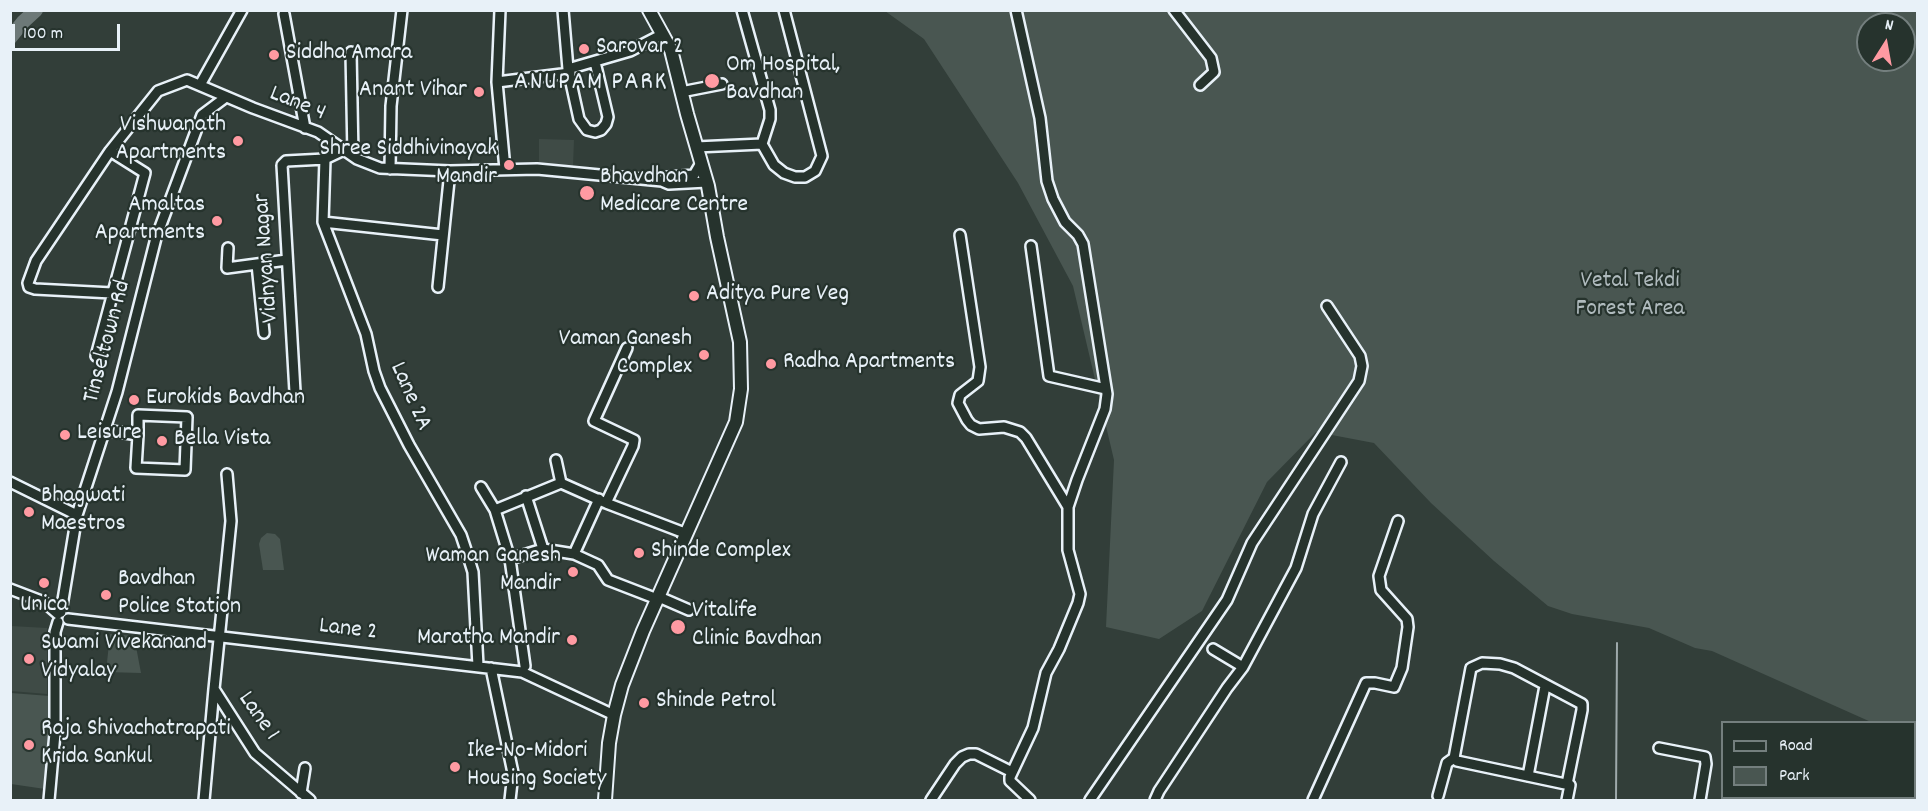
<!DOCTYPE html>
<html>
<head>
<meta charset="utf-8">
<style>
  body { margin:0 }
  #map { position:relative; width:1928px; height:811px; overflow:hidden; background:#323e39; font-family:Dekko,sans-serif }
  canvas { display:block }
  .frame { position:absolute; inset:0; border:12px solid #e8f1f8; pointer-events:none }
  .legend { position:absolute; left:1721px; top:721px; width:195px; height:78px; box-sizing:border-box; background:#26332d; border:2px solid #747f7e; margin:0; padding:8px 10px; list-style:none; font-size:18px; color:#e8f1f8 }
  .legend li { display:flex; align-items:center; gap:12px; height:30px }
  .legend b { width:30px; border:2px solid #747f7e }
  .north { position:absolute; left:1856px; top:12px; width:60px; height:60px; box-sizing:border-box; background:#26332d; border:2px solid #747f7e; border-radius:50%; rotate:11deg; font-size:16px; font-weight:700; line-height:24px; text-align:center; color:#e8f1f8 }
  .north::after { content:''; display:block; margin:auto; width:21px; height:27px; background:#ff9aa2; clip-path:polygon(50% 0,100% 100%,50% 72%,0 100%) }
  .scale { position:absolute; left:12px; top:24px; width:108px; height:27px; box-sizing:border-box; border:3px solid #e8f1f8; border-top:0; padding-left:8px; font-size:18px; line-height:21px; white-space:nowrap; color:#e8f1f8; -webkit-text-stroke:4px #26332d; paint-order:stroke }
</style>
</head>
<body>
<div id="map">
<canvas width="1928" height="811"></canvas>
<div class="frame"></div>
<ul class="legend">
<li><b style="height:8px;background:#26332d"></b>Road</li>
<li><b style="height:16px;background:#495651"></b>Park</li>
</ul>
<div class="north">N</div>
<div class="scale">100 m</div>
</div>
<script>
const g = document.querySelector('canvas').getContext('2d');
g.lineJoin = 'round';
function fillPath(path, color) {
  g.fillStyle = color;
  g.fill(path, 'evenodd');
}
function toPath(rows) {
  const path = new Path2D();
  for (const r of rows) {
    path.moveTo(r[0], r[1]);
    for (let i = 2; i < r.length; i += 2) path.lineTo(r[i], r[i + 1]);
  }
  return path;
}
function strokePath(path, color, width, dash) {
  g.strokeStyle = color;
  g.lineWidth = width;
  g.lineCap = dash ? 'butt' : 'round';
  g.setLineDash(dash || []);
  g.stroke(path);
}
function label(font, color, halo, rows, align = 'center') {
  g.font = font + ' Dekko,sans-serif';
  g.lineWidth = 4.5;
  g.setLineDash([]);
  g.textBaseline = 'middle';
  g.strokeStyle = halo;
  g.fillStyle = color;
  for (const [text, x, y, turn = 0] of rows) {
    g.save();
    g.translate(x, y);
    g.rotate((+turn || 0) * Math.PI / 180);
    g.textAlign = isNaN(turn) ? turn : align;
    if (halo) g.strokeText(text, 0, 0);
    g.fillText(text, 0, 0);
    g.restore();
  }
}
const built = toPath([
  [539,139,574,140,573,166,539,166],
  [11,626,47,628,47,694,11,691]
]);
const green = toPath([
  [885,11,1917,11,1917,743,1915,742,1914,722,1871,722,1712,651,1695,648,1649,628,1572,614,1548,606,1494,561,1431,503,1374,443,1316,432,1267,482,1202,611,1159,639,1106,627,1114,460,1073,286,1018,183,924,39],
  [1868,24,1904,24,1904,60,1868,60],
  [267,533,275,534,280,539,284,570,263,570,259,544,261,538],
  [110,634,134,636,141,673,106,672],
  [11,693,50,696,45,789,11,784]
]);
const stream = toPath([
  [1616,800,1617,643]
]);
const river = toPath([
  [10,38,23,22,36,10]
]);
const minor = toPath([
  [500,10,497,82,505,169],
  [563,10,568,69,579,119,587,130,595,132,601,130,606,124,608,117,595,62],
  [742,10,770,110,770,119,762,144,774,165,784,173,795,177,805,177,815,171,822,156,784,10],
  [1016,10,1040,118,1047,181,1053,199,1065,222,1078,235,1083,244,1107,394,1105,409,1077,480,1068,507,1068,550,1080,594,1078,603,1059,649,1046,673,1033,728,1010,777,1010,781,1030,800],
  [1174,10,1211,58,1214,72,1200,85],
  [284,14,305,128],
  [351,52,353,156],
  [568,69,630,51,663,34],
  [497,82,570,73],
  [200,85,242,10],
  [681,92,722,84],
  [696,147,762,144],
  [325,159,323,222,366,334,374,371,380,388,409,445,461,535,468,556,473,572,478,666],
  [390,169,391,106,402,10],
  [662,181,668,177,694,175,701,163],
  [323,222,443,235],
  [960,235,980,367,978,381,960,395,958,403,967,420,971,425,979,429,1004,427,1020,432,1026,438,1068,507],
  [1031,246,1049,376,1106,389],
  [228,248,227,268,287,260],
  [257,264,264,333],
  [438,287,450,171],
  [112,293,35,289,29,287,28,283,36,261,110,151,158,91,187,80,253,108,318,132,357,159,380,168,450,171,537,169,662,181,669,184,707,182],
  [96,356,145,173,110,151],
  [295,392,282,165,286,161,325,159,344,150],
  [105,430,138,435,138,415,187,417,185,470,136,468,138,435],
  [556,460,561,483],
  [227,474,231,521,214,689,255,753,310,800],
  [10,482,77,515],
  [481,487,495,510,510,559,525,666],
  [526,496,543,549],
  [606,503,633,446,634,440,594,421,627,348],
  [495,510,561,483,606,503,682,532],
  [574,554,599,499],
  [510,559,543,549,574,554,598,565,608,580,652,597],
  [10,589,44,602,58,614],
  [659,597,689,610],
  [61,612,77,515,117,392,156,238,202,115,226,97],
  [68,619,522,672,614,715],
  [1213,649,1243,667],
  [491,668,513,773,510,800],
  [1659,748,1705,757,1706,764,1700,800],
  [1454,758,1471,668,1482,663,1500,664,1514,668,1582,704,1582,710,1567,784],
  [1454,758,1457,761,1570,785,1567,800],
  [1528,776,1545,686],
  [301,793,305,768],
  [1438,796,1447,763,1454,758],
  [49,800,55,733,55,632,58,622],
  [204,800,214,689],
  [931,800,955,764,962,757,969,754,976,754,1012,772],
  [1090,800,1227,600,1252,543,1359,381,1362,366,1360,356,1327,306],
  [1155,800,1159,791,1227,688,1243,667,1296,568,1313,514,1341,462],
  [1313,800,1366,683,1375,683,1394,687,1402,668,1408,627,1407,619,1381,590,1379,576,1398,521],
  [1769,800,1769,798]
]);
const major = toPath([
  [605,800,609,743,614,715,622,685,643,631,736,422,741,389,740,342,717,237,708,186,687,114,671,50,649,10]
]);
const markers = [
  [584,49,6,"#ff9aa2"],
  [274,55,6,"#ff9aa2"],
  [712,81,8,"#ff9aa2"],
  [479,92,6,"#ff9aa2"],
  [238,141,6,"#ff9aa2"],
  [509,165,6,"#ff9aa2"],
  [587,193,8,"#ff9aa2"],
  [217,221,6,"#ff9aa2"],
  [694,296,6,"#ff9aa2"],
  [704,355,6,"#ff9aa2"],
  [771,364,6,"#ff9aa2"],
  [134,400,6,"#ff9aa2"],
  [65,435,6,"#ff9aa2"],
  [162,441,6,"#ff9aa2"],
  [29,512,6,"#ff9aa2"],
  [639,553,6,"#ff9aa2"],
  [573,572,6,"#ff9aa2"],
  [44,583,6,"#ff9aa2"],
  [106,595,6,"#ff9aa2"],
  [678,627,8,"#ff9aa2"],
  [572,640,6,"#ff9aa2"],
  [29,659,6,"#ff9aa2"],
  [644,703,6,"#ff9aa2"],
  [29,745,6,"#ff9aa2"],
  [455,767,6,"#ff9aa2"]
];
const poiNames = [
  ["Sarovar 2",596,49],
  ["Siddha Amara",286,55],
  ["Om Hospital,",726,67],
  ["Bavdhan",726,95],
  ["Anant Vihar",467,92,"right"],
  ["Vishwanath",226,127,"right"],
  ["Apartments",226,155,"right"],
  ["Shree Siddhivinayak",497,151,"right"],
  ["Mandir",497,179,"right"],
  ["Bhavdhan",600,179],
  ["Medicare Centre",600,207],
  ["Amaltas",205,207,"right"],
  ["Apartments",205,235,"right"],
  ["Aditya Pure Veg",706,296],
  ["Vaman Ganesh",692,341,"right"],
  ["Complex",692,369,"right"],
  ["Radha Apartments",783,364],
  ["Eurokids Bavdhan",146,400],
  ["Leisure",77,435],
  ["Bella Vista",174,441],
  ["Bhagwati",41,498],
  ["Maestros",41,526],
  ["Shinde Complex",651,553],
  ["Waman Ganesh",561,558,"right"],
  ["Mandir",561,586,"right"],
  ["Bavdhan",118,581],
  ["Police Station",118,609],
  ["Unica",44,607,"center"],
  ["Vitalife",692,613],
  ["Clinic Bavdhan",692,641],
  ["Maratha Mandir",560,640,"right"],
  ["Swami Vivekanand",41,645],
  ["Vidyalay",41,673],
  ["Shinde Petrol",656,703],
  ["Raja Shivachatrapati",41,731],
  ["Krida Sankul",41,759],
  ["Ike-No-Midori",467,753],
  ["Housing Society",467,781]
];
const streetNames = [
  ["Lane 4",297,105,22],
  ["Vidnyan Nagar",268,258,-94],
  ["Tinseltown Rd",109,342,-75],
  ["Lane 2A",409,397,66],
  ["Lane 2",348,631,7],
  ["Lane 1",257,717,55]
];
const parkNames = [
  ["Vetal Tekdi",1630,283],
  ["Forest Area",1630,311]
];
const neighbourhoodNames = [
  ["ANUPAM PARK",591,84]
];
fillPath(built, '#3f4b46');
fillPath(green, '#495651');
strokePath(stream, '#9ea9ab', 2);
strokePath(river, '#6d7978', 14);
strokePath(minor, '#e8f1f8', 14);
strokePath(major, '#e8f1f8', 16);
strokePath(minor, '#26332d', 9);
strokePath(major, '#26332d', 12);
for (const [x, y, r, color] of markers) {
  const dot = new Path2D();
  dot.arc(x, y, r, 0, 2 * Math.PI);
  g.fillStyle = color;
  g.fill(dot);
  strokePath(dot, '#26332d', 2);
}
label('24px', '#e8f1f8', '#26332d', poiNames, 'left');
label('24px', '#e8f1f8', '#26332d', streetNames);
label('24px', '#b0bbbe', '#26332d', parkNames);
g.letterSpacing = '1.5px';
label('26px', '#e8f1f8', '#26332d', neighbourhoodNames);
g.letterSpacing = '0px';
</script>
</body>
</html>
